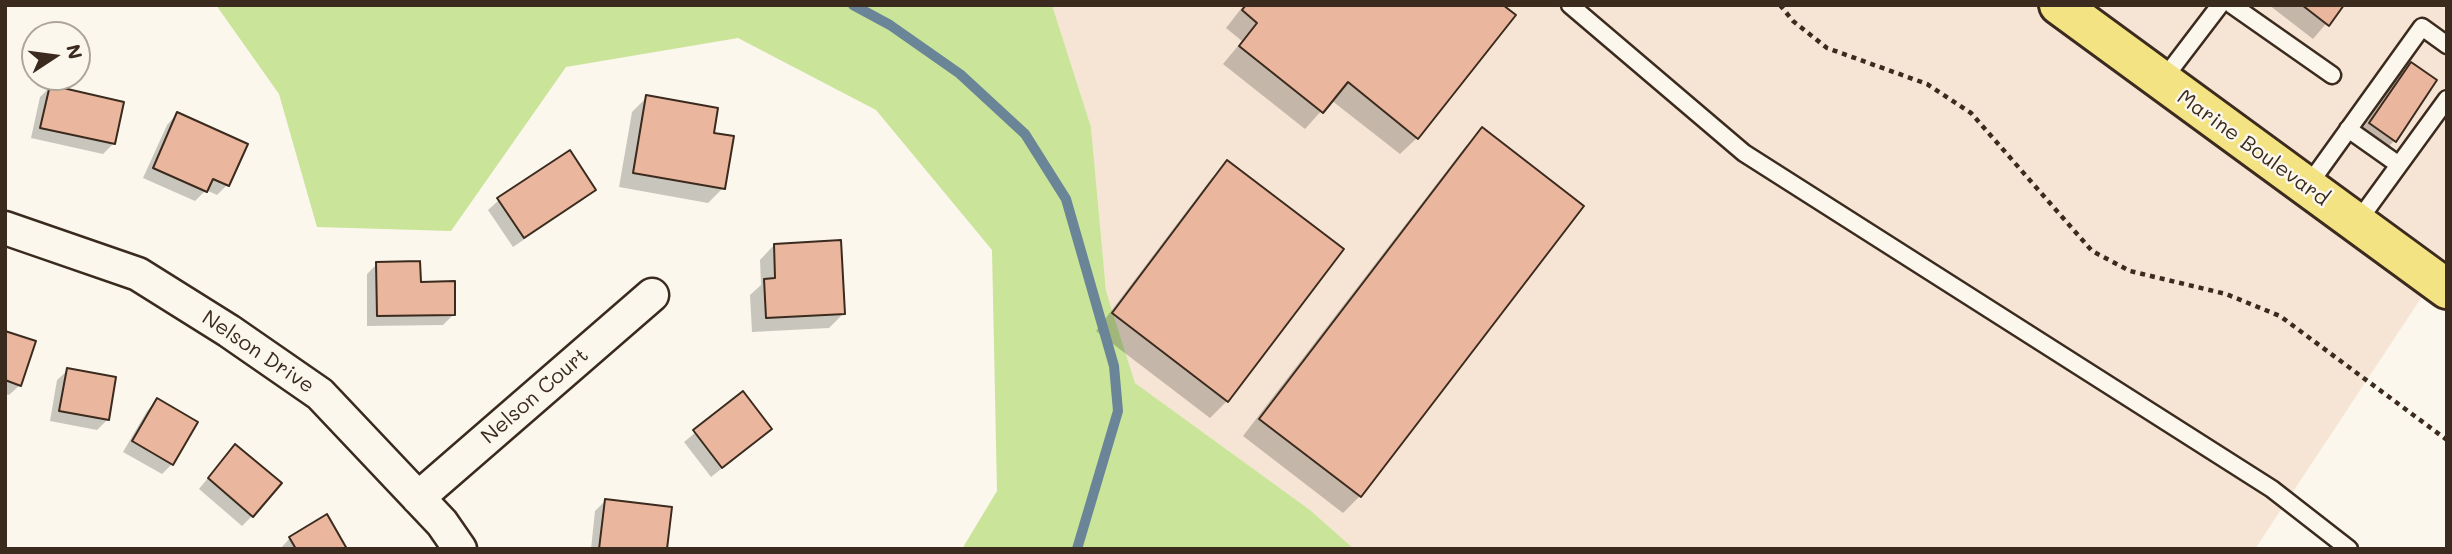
<!DOCTYPE html>
<html>
<head>
<meta charset="utf-8">
<style>
  body { margin:0 }
  #map { position:relative; width:2452px; height:554px; overflow:hidden; background:#fbf7ec; font-family:Mali,sans-serif }
  canvas { display:block }
  .frame { position:absolute; inset:0; border:7px solid #3b2a1e; pointer-events:none }
  .north { position:absolute; left:21px; top:21px; width:70px; height:70px; box-sizing:border-box; background:#fbf7ec; border:2px solid #aea59a; border-radius:50%; rotate:77deg; font-size:19px; font-weight:700; line-height:28px; text-align:center; color:#3b2a1e }
  .north::after { content:''; display:block; margin:auto; width:24px; height:32px; background:#3b2a1e; clip-path:polygon(50% 0,100% 100%,50% 72%,0 100%) }
</style>
</head>
<body>
<div id="map">
<canvas width="2452" height="554"></canvas>
<div class="frame"></div>
<div class="north">N</div>
</div>
<script>
const g = document.querySelector('canvas').getContext('2d');
g.lineJoin = 'round';
function fillPath(path, color) {
  g.fillStyle = color;
  g.fill(path, 'evenodd');
}
function toPath(rows) {
  const path = new Path2D();
  for (const r of rows) {
    path.moveTo(r[0], r[1]);
    for (let i = 2; i < r.length; i += 2) path.lineTo(r[i], r[i + 1]);
  }
  return path;
}
function strokePath(path, color, width, dash) {
  g.strokeStyle = color;
  g.lineWidth = width;
  g.lineCap = dash ? 'butt' : 'round';
  g.setLineDash(dash || []);
  g.stroke(path);
}
function label(font, color, halo, rows, align = 'center') {
  g.font = font + ' Mali,sans-serif';
  g.lineWidth = 5;
  g.setLineDash([]);
  g.textBaseline = 'middle';
  g.strokeStyle = halo;
  g.fillStyle = color;
  for (const [text, x, y, turn = 0] of rows) {
    g.save();
    g.translate(x, y);
    g.rotate((+turn || 0) * Math.PI / 180);
    g.textAlign = isNaN(turn) ? turn : align;
    if (halo) g.strokeText(text, 0, 0);
    g.fillText(text, 0, 0);
    g.restore();
  }
}
const built = toPath([
  [1052,5,2447,5,2447,289,2433,280,2255,549,1354,549,1310,510,1135,383,1106,291,1091,127]
]);
const green = toPath([
  [216,5,1052,5,1091,127,1106,291,1135,383,1310,510,1354,549,962,549,997,491,992,250,876,110,738,38,566,67,451,231,317,227,279,94]
]);
const shadow = toPath([
  [1244,5,1501,5,1417,138,1400,154,1331,100,1305,129,1223,64,1242,41,1226,28],
  [2269,5,2342,5,2313,39],
  [2411,64,2395,140,2384,151,2359,134,2400,74],
  [50,87,114,143,103,154,31,138,40,97],
  [647,97,712,135,723,188,708,203,619,187,632,112],
  [177,114,227,185,217,195,206,190,195,201,143,178,167,125],
  [1482,130,1360,496,1343,513,1243,436,1465,147],
  [1228,162,1227,401,1210,418,1096,331,1211,179],
  [594,190,583,200,513,247,488,210,499,200],
  [774,245,843,314,829,328,752,332,750,295,761,285,760,260],
  [377,264,419,284,454,314,443,325,367,326,367,274],
  [5,333,20,385,9,395,5,394],
  [68,370,108,419,97,430,50,421,57,380],
  [742,394,759,439,711,477,684,442],
  [157,400,172,464,162,474,123,452,147,411],
  [225,457,252,516,242,526,199,489],
  [605,501,666,549,591,549,595,511],
  [290,538,345,549,280,549]
]);
const stream = toPath([
  [853,5,890,25,960,74,1025,134,1066,199,1114,366,1118,411,1077,549]
]);
const building = toPath([
  [1246,5,1503,5,1516,15,1418,139,1348,82,1323,113,1239,46,1257,23,1242,10,1246,5],
  [2302,5,2344,5,2329,26,2302,5],
  [2411,62,2437,80,2396,142,2369,123,2411,62],
  [50,85,124,102,115,144,40,128,50,85],
  [646,95,718,108,714,133,734,136,725,189,633,173,646,95],
  [177,112,248,144,229,186,213,179,207,192,153,168,177,112],
  [1482,127,1584,206,1361,497,1259,419,1482,127],
  [570,150,596,190,524,238,497,198,570,150],
  [1227,160,1344,249,1228,402,1112,313,1227,160],
  [841,240,845,314,766,318,764,279,775,278,774,244,841,240],
  [420,261,421,282,455,281,455,315,377,316,376,262,420,261],
  [5,331,36,341,21,386,5,380,5,331],
  [67,368,116,377,109,420,59,411,67,368],
  [743,391,772,429,722,468,693,430,743,391],
  [157,398,198,422,173,465,132,441,157,398],
  [235,444,282,483,253,517,208,478,235,444],
  [605,499,672,507,667,549,599,549,605,499],
  [327,514,347,549,296,549,289,537,327,514]
]);
const path = toPath([
  [1780,5,1793,21,1827,48,1927,84,1971,113,2092,251,2130,271,2226,294,2280,316,2447,440]
]);
const lane = toPath([
  [1570,5,1744,153,2272,489,2349,549],
  [2232,5,2332,75],
  [2162,81,2220,5],
  [2348,129,2399,165],
  [2307,187,2422,27,2447,45],
  [2356,224,2447,99]
]);
const street = toPath([
  [5,228,138,274,229,331,320,394,442,523,460,549],
  [418,498,652,295]
]);
const primary = toPath([
  [2059,5,2447,289]
]);
const streetNames = [
  ["Marine Boulevard",2253,148,36],
  ["Nelson Drive",258,352,34],
  ["Nelson Court",535,396,-41]
];
fillPath(built, '#f6e4d4');
fillPath(green, '#cae49a');
fillPath(shadow, '#0003');
strokePath(stream, '#6a8597', 10);
fillPath(building, '#eab69d');
strokePath(building, '#3b2a1e', 2);
strokePath(lane, '#3b2a1e', 21);
strokePath(street, '#3b2a1e', 37);
strokePath(primary, '#3b2a1e', 44);
strokePath(path, '#3b2a1e', 4.5, [5, 5]);
strokePath(lane, '#fbf7ec', 16);
strokePath(street, '#fbf7ec', 32);
strokePath(primary, '#f4e382', 38);
label('21px', '#3b2a1e', '#fbf7ec', streetNames);
</script>
</body>
</html>
